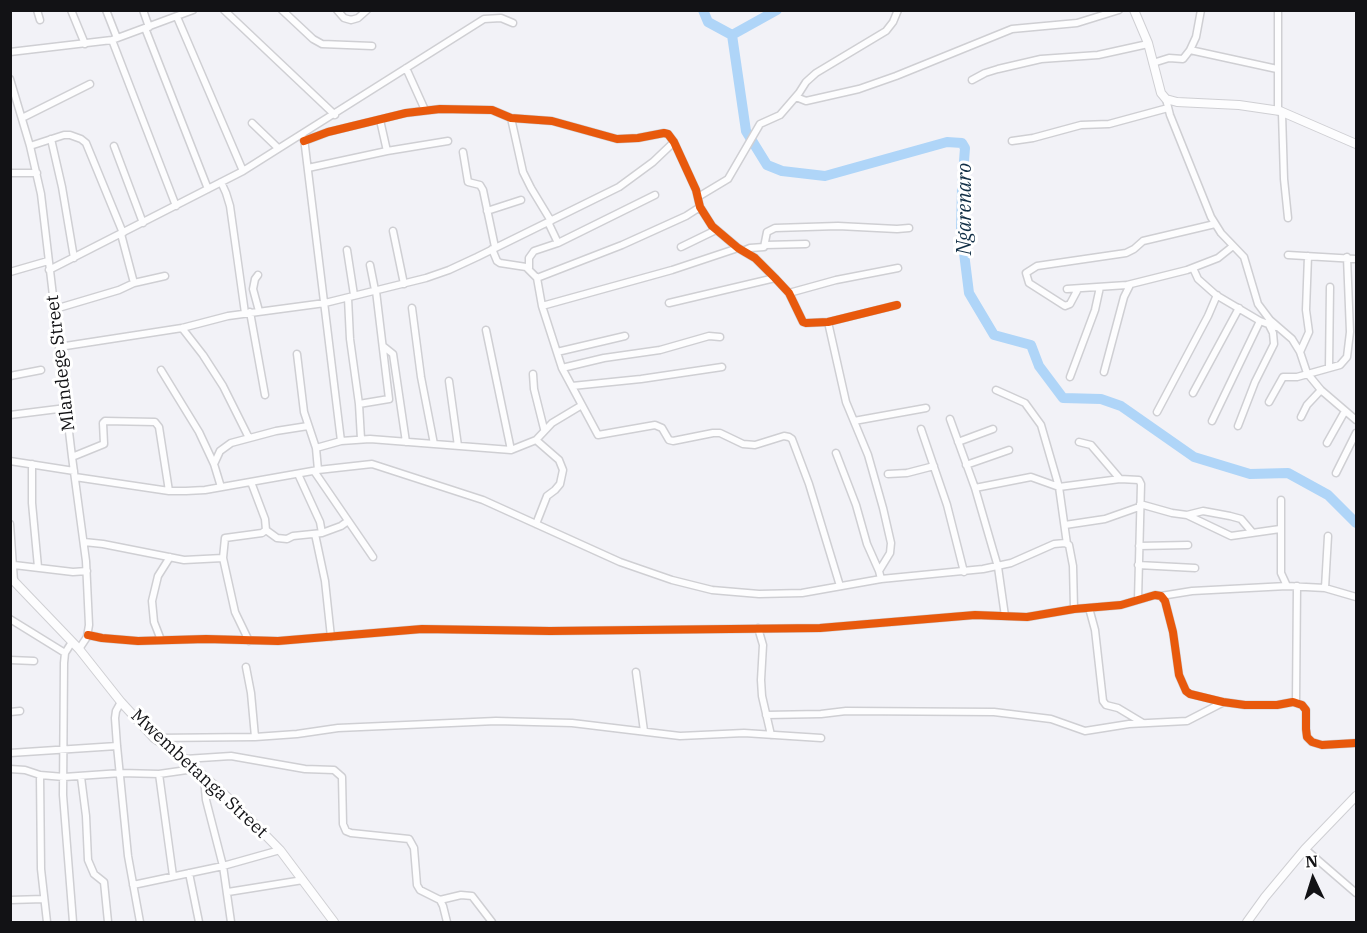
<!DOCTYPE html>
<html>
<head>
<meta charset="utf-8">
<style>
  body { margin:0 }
  #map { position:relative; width:1367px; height:933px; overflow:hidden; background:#f2f2f7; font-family:"IBM Plex Serif",serif }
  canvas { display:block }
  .frame { position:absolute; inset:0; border:12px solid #121215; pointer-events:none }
  .north { position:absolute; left:1283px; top:849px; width:60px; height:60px; -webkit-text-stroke:4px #fff; paint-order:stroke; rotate:356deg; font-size:16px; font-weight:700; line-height:24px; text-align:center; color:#121215 }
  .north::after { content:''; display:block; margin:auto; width:21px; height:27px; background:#121215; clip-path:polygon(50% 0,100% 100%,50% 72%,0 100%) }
</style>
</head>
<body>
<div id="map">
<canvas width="1367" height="933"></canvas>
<div class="frame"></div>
<div class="north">N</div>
</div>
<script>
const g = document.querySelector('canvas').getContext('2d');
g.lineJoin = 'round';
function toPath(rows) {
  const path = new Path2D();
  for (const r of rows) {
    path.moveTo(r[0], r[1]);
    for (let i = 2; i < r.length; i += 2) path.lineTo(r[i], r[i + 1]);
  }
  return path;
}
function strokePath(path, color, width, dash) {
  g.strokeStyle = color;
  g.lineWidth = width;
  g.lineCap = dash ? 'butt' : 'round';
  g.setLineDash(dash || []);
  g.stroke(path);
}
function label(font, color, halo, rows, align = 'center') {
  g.font = font + ' "IBM Plex Serif",serif';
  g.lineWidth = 6;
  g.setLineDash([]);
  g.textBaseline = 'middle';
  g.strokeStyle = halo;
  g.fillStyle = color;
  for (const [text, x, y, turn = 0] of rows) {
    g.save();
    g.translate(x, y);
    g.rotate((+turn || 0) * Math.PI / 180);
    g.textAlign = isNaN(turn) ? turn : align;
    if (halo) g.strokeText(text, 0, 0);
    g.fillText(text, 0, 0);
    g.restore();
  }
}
const river = toPath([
  [703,10,708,22,732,35],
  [777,10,732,35,746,131,767,165,782,171,825,176,947,142,962,143,965,148,962,188,961,229,969,293,994,335,1031,345,1039,366,1063,398,1101,399,1121,406,1194,457,1250,474,1288,473,1328,495,1356,523]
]);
const minor = toPath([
  [37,10,40,20],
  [71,10,85,44],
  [106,10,117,38],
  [143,10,149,27],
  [224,10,335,115],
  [282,10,313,39,322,44,372,46],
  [337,10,344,18,351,20,358,18,367,10],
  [1278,10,1278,111],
  [177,17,243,171],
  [145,28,208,189],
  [112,40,176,206],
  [1190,50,1277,69],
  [10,52,112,40,193,10],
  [1153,63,1169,58,1183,59,1190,50,1196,37,1201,10],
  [406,68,425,110],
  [10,79,30,146,41,194,72,457,86,561,89,625,87,637,79,649],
  [972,80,985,73,998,69,1041,59,1098,55,1148,44],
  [796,97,806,101,859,89,896,76,1012,29,1077,23,1119,10],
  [1166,99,1170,115,1211,217,1221,233,1244,257,1258,304,1270,320,1292,339,1300,352,1307,373,1321,390,1356,420],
  [1282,113,1284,179,1288,218],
  [22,118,90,84],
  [511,118,523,172,531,188,551,221],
  [380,120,387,151],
  [252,123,278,148],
  [304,138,341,441],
  [51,139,62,187,74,258],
  [304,141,328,132,406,113,440,109,492,110,511,118,552,121,617,139,638,138,664,133,668,134,674,142,696,190,700,207,712,226,738,248,755,258,775,278,789,293,803,322,806,323,828,322,897,305],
  [1012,141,1033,138,1081,125,1109,124,1168,108],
  [30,146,64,135,70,135,81,139,86,143,123,233],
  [114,146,143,223],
  [463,152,468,182,480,185,483,190,495,247],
  [308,168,387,151,448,141],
  [10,173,37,173],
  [221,182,226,193,230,206,245,313],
  [698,197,728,179,760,124,780,115,799,93,806,82,816,73,886,31,893,22,898,10],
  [487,211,521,200],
  [548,222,558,243],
  [393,231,404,284],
  [121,234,134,283],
  [765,245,806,244],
  [681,247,716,230],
  [492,249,497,261,500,263,526,267,537,278,542,306,562,368,598,435,655,425,662,428,669,440,673,441,713,433,720,433,743,444,755,445,784,436,789,437,792,439,809,484,840,586],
  [347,250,354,295],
  [743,251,750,248,764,247,767,232,775,228,838,226,897,229,909,228],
  [1288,255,1356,259],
  [370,265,375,290],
  [529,268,529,258,534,251,558,243,655,195],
  [1193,268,1198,279,1216,295,1260,321,1276,327],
  [49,270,243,171,484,19,501,18,513,23],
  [10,272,48,261],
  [258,275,255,279,253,289,259,311],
  [537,278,622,245,686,216,700,207],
  [1067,289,1127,285,1187,270,1218,258,1233,246],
  [1078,289,1070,304,1065,306,1029,283,1026,273,1037,266,1126,253,1134,249,1143,241,1215,224],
  [789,293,836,280,898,268],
  [348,298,350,339,359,404,361,439],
  [669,303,775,278],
  [542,306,672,270,738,248],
  [412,308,421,377,434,444],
  [55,309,119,290,134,283,165,276],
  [250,312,265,395],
  [828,322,846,402,868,455,883,508,891,543,890,553,879,571,881,579],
  [182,328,203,355,223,386,249,438],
  [486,330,511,450],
  [383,346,393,354,406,442],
  [59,347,182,328,228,316,325,303,426,278,449,270,477,257,619,187,653,162,674,142],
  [557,352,625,336],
  [1300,352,1309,332,1306,310,1308,256],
  [297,354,304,412,316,448,318,470],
  [562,368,604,358,660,350,709,336,720,337],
  [1329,368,1330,287],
  [161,370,199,432,214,464,221,487],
  [1104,372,1124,297,1130,285],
  [533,374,534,389,544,429],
  [10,376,41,370],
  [1070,377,1095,310,1100,287],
  [449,381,458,446],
  [572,386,641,379,722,367],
  [996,390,1025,403,1041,425,1059,487,1067,544],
  [1193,393,1239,308],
  [1269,402,1283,377,1297,377,1340,365,1347,357,1350,332,1347,257],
  [359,404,389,399,376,291],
  [1157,412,1208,316,1217,295],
  [10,415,66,408],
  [1301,417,1307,405,1321,390],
  [950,419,975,488,993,550,998,567,1005,616],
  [854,421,926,408],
  [1212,421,1260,321],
  [1238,426,1255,382,1274,344,1273,333,1269,325],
  [921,429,947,505,964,572],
  [536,440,559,460,563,470,560,484,555,490,547,496,536,524],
  [958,442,993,429],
  [1079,442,1091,445,1120,479],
  [1327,443,1345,411],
  [316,448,341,441,370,439,511,450,536,440,552,423,582,405],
  [836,453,856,505,867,544,879,571],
  [72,457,104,444,103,423,105,421,155,422,159,427,169,491],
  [10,461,74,471],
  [32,464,32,503,38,567],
  [214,464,220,451,231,443,276,431,308,426],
  [966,465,1009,450],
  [314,471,373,557],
  [1336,473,1356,433],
  [298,474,320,522,322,533],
  [888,474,907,473,934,466],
  [75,477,169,491,186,491,205,490,318,470,372,464,483,500,620,562,672,580,712,590,759,594,802,593,881,579,983,569,1011,563,1054,544,1065,543,1069,545,1073,566,1074,609],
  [975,488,1031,477,1059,487,1120,479,1139,480,1141,484,1138,600],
  [1281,500,1281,573,1287,586],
  [1140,504,1172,513,1187,515,1231,536,1280,529],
  [1187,515,1203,511,1230,516,1241,519,1252,532],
  [10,524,14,581],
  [1065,525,1105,519,1139,507],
  [266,530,277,538,287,539,293,536,322,533,341,526,348,521],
  [315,534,325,581,331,637],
  [84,542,103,544,184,560,223,558],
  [1139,546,1188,545],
  [14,565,73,572,87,571],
  [1138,565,1195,568],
  [1325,588,1328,536],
  [1161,596,1192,591,1287,586,1325,588,1356,597],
  [1089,608,1095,630,1103,701,1106,705,1118,708,1143,723],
  [10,619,65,653],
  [758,628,763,645,761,680,762,696,771,735],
  [88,635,102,638,138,641,206,639,278,641,422,629,550,631,820,628,975,615,1027,617,1074,609,1121,605,1155,595,1161,596,1165,601,1173,632,1179,675,1186,691,1190,694,1223,702,1245,705,1277,705,1293,702,1302,705,1306,710,1306,729,1307,737,1312,742,1322,745,1356,743],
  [161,640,154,622,152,601,158,576,170,557],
  [249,641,235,612,223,558,225,538,262,533,266,530,265,519,251,482],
  [72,642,65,653,64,663,63,795,73,922],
  [10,660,34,661],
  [246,667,251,693,255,737],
  [636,672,644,731],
  [121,702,116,711,115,718,117,746,128,856,140,922],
  [1296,703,1297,586],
  [10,712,20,711],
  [766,715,821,714,846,711,994,712,1051,719,1085,731,1129,724,1187,721,1222,703],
  [155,738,255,737,297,734,338,728,496,721,572,723,680,736,744,733,821,738],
  [10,753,117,746],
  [185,759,231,756,305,769,334,770,342,777,343,824,346,831,351,833,409,839,414,848,417,885,420,890,440,900,443,906,447,922],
  [10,769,25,770,40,775,64,777,121,773,159,774,194,769],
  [159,774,173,876],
  [40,775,41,869,47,922],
  [81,777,86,816,88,860,94,874,104,882,108,922],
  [204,778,206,800,223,866,231,922],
  [1305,849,1356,893],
  [189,873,199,922],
  [133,885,223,866,280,850],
  [228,892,303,880],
  [10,900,44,899],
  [440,900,461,895,472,896,492,922]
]);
const tertiary = toPath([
  [1134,10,1148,43,1161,93,1166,99,1177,102,1239,105,1280,111,1356,144],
  [10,577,79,649,121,702,154,738,185,759,235,804,280,850,334,922],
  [1247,922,1265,897,1305,849,1356,796]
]);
const cycleway = toPath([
  [304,141,328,132,406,113,440,109,492,110,511,118,552,121,617,139,638,138,664,133,668,134,674,142,696,190,700,207,712,226,738,248,755,258,775,278,789,293,803,322,806,323,828,322,897,305],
  [88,635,102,638,138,641,206,639,278,641,422,629,550,631,820,628,975,615,1027,617,1074,609,1121,605,1155,595,1161,596,1165,601,1173,632,1179,675,1186,691,1190,694,1223,702,1245,705,1277,705,1293,702,1302,705,1306,710,1306,729,1307,737,1312,742,1322,745,1356,743]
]);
const streetNames = [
  ["Mlandege Street",61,363,-97],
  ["Mwembetanga Street",199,774,43]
];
const waterNames = [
  ["Ngarenaro",965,209,-90]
];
strokePath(river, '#afd5f8', 10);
strokePath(minor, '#cfcfd3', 9);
strokePath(tertiary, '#cfcfd3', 10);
strokePath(minor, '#fdfdfe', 6);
strokePath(tertiary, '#fdfdfe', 8);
strokePath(cycleway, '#e8590c', 8);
label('18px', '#121215', '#fff', streetNames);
label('italic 20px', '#102e45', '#fff', waterNames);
</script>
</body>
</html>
